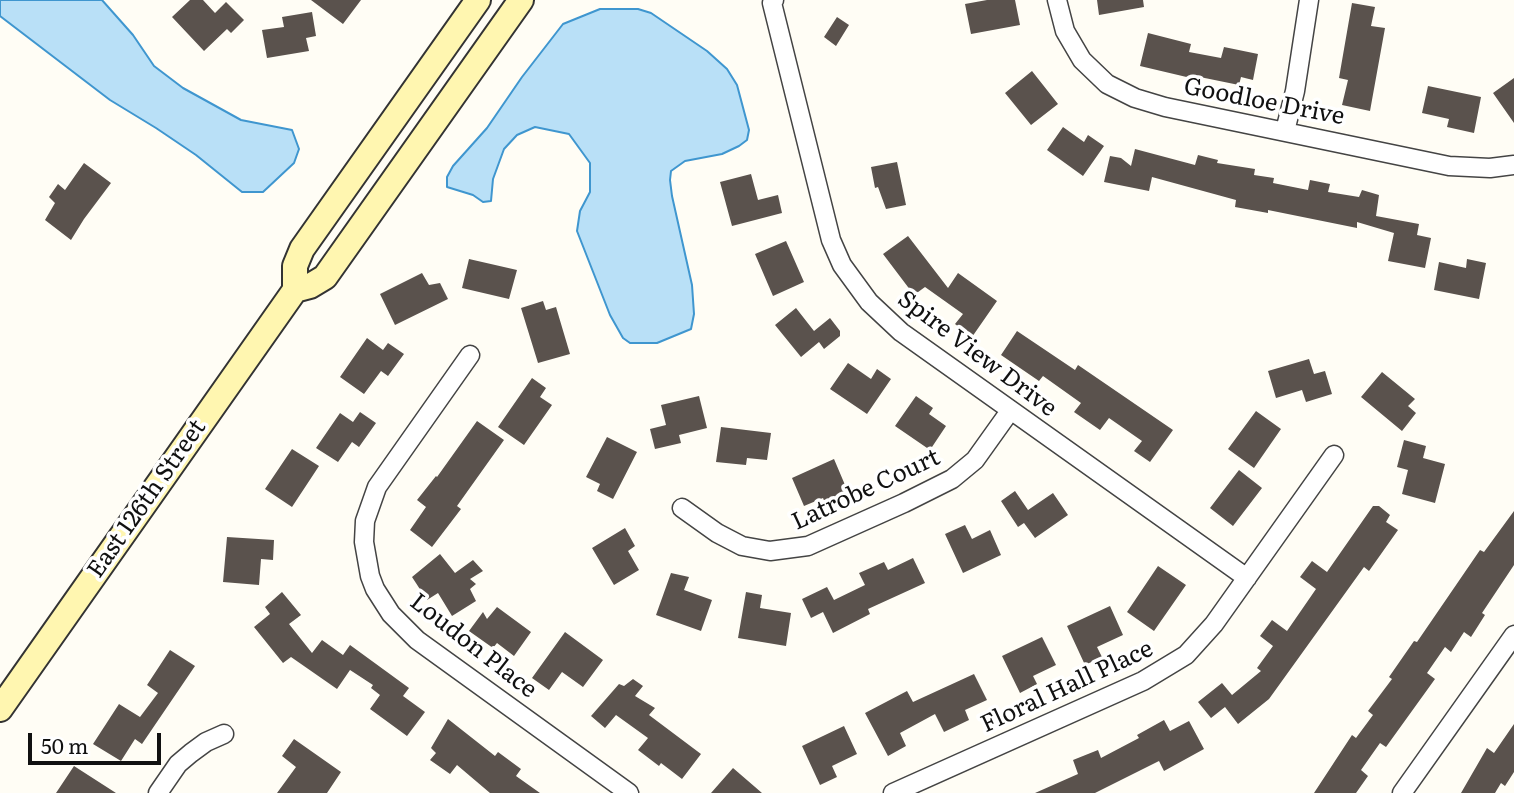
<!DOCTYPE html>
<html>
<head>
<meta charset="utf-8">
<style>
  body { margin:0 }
  #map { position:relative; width:1514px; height:793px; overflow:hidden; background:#fffdf5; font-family:Literata,serif }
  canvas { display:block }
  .scale { position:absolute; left:28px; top:733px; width:133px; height:32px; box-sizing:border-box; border:4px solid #111; border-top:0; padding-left:9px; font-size:21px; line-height:24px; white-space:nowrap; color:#111; -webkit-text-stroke:5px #fff; paint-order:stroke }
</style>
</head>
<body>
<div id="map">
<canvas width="1514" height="793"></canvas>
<div class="scale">50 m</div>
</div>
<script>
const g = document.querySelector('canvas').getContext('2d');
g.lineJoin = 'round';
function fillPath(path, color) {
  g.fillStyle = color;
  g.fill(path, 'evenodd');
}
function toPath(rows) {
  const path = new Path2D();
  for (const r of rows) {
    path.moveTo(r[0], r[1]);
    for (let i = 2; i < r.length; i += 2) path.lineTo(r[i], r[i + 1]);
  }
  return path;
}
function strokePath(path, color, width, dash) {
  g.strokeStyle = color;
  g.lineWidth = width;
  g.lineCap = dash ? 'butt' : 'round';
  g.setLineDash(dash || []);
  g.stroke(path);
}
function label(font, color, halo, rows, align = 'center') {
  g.font = font + ' Literata,serif';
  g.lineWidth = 7;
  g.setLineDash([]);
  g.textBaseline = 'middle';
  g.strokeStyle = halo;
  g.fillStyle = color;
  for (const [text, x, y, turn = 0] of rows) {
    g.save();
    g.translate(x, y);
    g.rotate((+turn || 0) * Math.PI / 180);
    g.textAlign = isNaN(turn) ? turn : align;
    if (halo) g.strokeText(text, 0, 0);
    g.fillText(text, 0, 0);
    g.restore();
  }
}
const water = toPath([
  [0,0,102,0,133,35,154,66,183,88,241,120,292,130,299,149,294,163,263,192,242,192,196,155,156,128,110,100,0,16,0,0],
  [600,9,638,9,651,13,707,51,727,69,737,85,749,130,747,140,739,146,722,154,685,161,671,171,670,180,672,196,692,285,694,314,691,329,657,343,630,343,623,338,610,315,577,231,580,211,590,192,590,163,569,134,535,127,517,135,504,149,493,179,491,201,483,202,473,195,447,187,447,177,453,166,487,128,522,77,563,24,600,9]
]);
const building = toPath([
  [190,0,203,0,215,13,226,2,244,20,231,33,227,29,204,51,172,17],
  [311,0,361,0,343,24],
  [987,0,1015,0,1020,25,971,34,965,4],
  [1097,0,1143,0,1144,7,1099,15],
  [1352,3,1375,7,1371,26,1385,28,1370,111,1342,105,1348,80,1339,78],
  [312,12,316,36,306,38,309,51,267,58,262,30,284,27,282,17],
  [837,17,849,25,836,46,824,37],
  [1148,33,1191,44,1189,52,1221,58,1224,47,1258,54,1253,80,1241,77,1239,85,1195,76,1195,79,1140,66],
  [1032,71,1058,104,1031,125,1005,93],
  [1514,78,1514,123,1493,93],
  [1428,86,1481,97,1474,133,1447,127,1449,119,1422,113],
  [1063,127,1084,142,1088,135,1104,146,1083,176,1047,150],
  [1135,149,1195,165,1198,155,1218,160,1217,163,1255,169,1254,175,1274,178,1273,183,1308,190,1310,180,1330,184,1328,192,1359,197,1362,190,1379,195,1376,216,1419,224,1417,235,1431,238,1425,268,1388,261,1394,233,1357,222,1357,228,1268,210,1268,213,1235,207,1236,200,1152,177,1149,191,1104,182,1110,156,1121,158,1131,166],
  [897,162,906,205,886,209,878,187,875,188,871,167],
  [84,163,111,183,84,219,71,240,45,220,55,203,49,197,58,184,65,190],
  [751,174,758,200,778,195,782,213,732,226,720,182],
  [908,236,948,288,958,273,997,301,972,337,955,324,963,314,925,287,914,295,883,254],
  [786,241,804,282,773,296,755,254],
  [469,259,517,270,509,299,462,288],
  [1467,259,1486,263,1479,299,1434,290,1439,262,1466,268],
  [422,273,429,285,440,283,448,299,395,325,380,294],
  [543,301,546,310,556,307,570,354,538,363,521,308],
  [796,308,814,331,830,318,840,331,840,336,824,349,819,342,801,357,775,325],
  [1017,331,1075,370,1078,365,1173,430,1150,462,1134,451,1142,441,1109,418,1100,430,1074,412,1081,403,1043,376,1039,381,1001,355],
  [367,338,383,350,388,343,404,354,388,376,381,371,364,394,340,377],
  [1309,359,1314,374,1325,371,1332,394,1306,402,1302,390,1276,398,1268,371],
  [848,363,871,379,877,369,891,379,867,414,830,389],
  [1382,372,1415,399,1408,406,1416,413,1402,431,1361,397],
  [532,378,546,388,540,397,552,405,524,445,498,427],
  [699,396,707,428,679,435,681,443,655,449,650,429,666,425,661,405],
  [916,396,933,408,929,414,946,426,930,450,895,426],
  [1256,411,1281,429,1254,468,1228,449],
  [360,412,376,423,359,447,352,442,338,462,316,448,340,413,353,422],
  [477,421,504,440,457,506,461,509,432,547,410,530,426,507,417,500,436,476,437,477],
  [721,427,771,433,767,460,747,458,746,465,716,462],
  [607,437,637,452,613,499,597,491,600,484,586,477],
  [1404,440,1426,446,1423,458,1445,464,1435,503,1402,494,1408,470,1397,467],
  [292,449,319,466,292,507,265,489],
  [834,459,848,492,825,503,823,498,804,506,792,478],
  [1239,470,1262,488,1233,526,1210,508],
  [1015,491,1028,510,1053,493,1068,515,1035,538,1024,523,1018,527,1001,501],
  [1373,506,1379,506,1390,515,1386,522,1398,530,1369,571,1364,567,1269,699,1238,724,1225,707,1211,718,1198,702,1222,683,1232,695,1261,671,1257,668,1273,646,1260,636,1272,620,1287,631,1316,589,1300,577,1312,561,1327,572],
  [1514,511,1514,565,1482,613,1485,615,1471,637,1464,632,1451,652,1445,647,1427,673,1435,679,1386,747,1380,743,1361,770,1368,776,1356,793,1314,793,1352,735,1356,738,1373,715,1368,711,1392,679,1389,677,1414,641,1417,642,1480,550,1484,552],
  [965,525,972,539,990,530,1001,555,963,573,945,534],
  [625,528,635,546,628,551,639,570,614,585,592,548],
  [227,537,274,540,273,560,261,559,259,585,223,582],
  [440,554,455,573,473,560,483,571,470,579,476,584,470,589,476,601,452,616,438,593,427,600,412,577],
  [913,558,925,583,868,609,870,614,833,633,823,612,811,618,802,599,827,587,834,600,865,585,859,573,884,562,888,570],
  [1158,566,1186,585,1154,631,1127,612],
  [671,573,689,577,684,590,712,600,701,631,656,615],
  [282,592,301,615,289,624,312,653,322,640,343,655,350,645,409,688,403,696,425,712,407,736,370,709,380,695,371,688,373,685,350,670,337,689,291,657,283,663,254,627,270,614,265,607],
  [746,592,762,595,760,608,791,613,786,646,738,638],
  [1110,606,1123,635,1097,647,1102,657,1085,665,1067,626],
  [497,607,531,632,514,656,497,643,493,648,469,631,483,612,487,619],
  [565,632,603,660,583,687,562,672,549,690,532,678],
  [1042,637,1056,665,1033,676,1037,684,1020,693,1002,656],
  [170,650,195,666,142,744,135,739,121,761,93,744,119,704,140,717,158,693,147,685],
  [974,674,987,700,965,710,969,720,944,732,935,714,900,733,906,746,888,756,865,713,907,691,913,702],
  [633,679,643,686,635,696,655,708,649,715,701,754,682,779,661,763,659,766,638,750,648,738,616,715,605,728,591,716,619,684,624,686],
  [448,719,495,756,498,752,521,769,516,776,540,793,490,793,457,765,450,774,430,760,436,753,431,748],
  [1164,720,1170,731,1189,721,1204,749,1164,771,1159,761,1095,793,1035,793,1078,774,1073,760,1098,750,1101,758,1139,738,1137,735],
  [1514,724,1514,772,1505,786,1501,783,1495,793,1461,793,1487,748,1494,753],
  [844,726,857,754,832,766,837,777,820,785,802,746],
  [294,739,341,772,327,793,277,793,296,767,282,756],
  [74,766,116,793,56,793],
  [733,768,762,793,711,793]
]);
const minor = toPath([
  [774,0,772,3,831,240,842,265,869,302,901,332,1247,578],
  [1057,0,1065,31,1082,60,1107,84,1135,98,1165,107,1449,166,1490,168,1514,165],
  [1285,131,1295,91,1309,0],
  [470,355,377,487,365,521,364,542,370,576,375,589,391,614,417,640,629,793],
  [682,508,717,533,742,546,770,551,808,546,904,503,952,479,975,460,1010,411],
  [158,793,178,764,191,753,206,742,224,734],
  [893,793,1143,681,1186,655,1214,624,1334,455],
  [1402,793,1514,635]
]);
const secondary = toPath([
  [295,290,310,286,325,277,521,0],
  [0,709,295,290,295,266,302,249,478,0]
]);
const streetNames = [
  ["Goodloe Drive",1264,102,11],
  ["Spire View Drive",977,354,37],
  ["Latrobe Court",866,490,-25],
  ["East 126th Street",147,499,-55],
  ["Loudon Place",473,646,38],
  ["Floral Hall Place",1067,687,-25]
];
fillPath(water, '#b9e0f7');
strokePath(water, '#3f96cf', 2);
fillPath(building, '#5a524d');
strokePath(minor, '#444', 21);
strokePath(secondary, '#333', 28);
strokePath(minor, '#fff', 18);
strokePath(secondary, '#fff6b0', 24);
label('24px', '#111', '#fff', streetNames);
</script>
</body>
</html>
